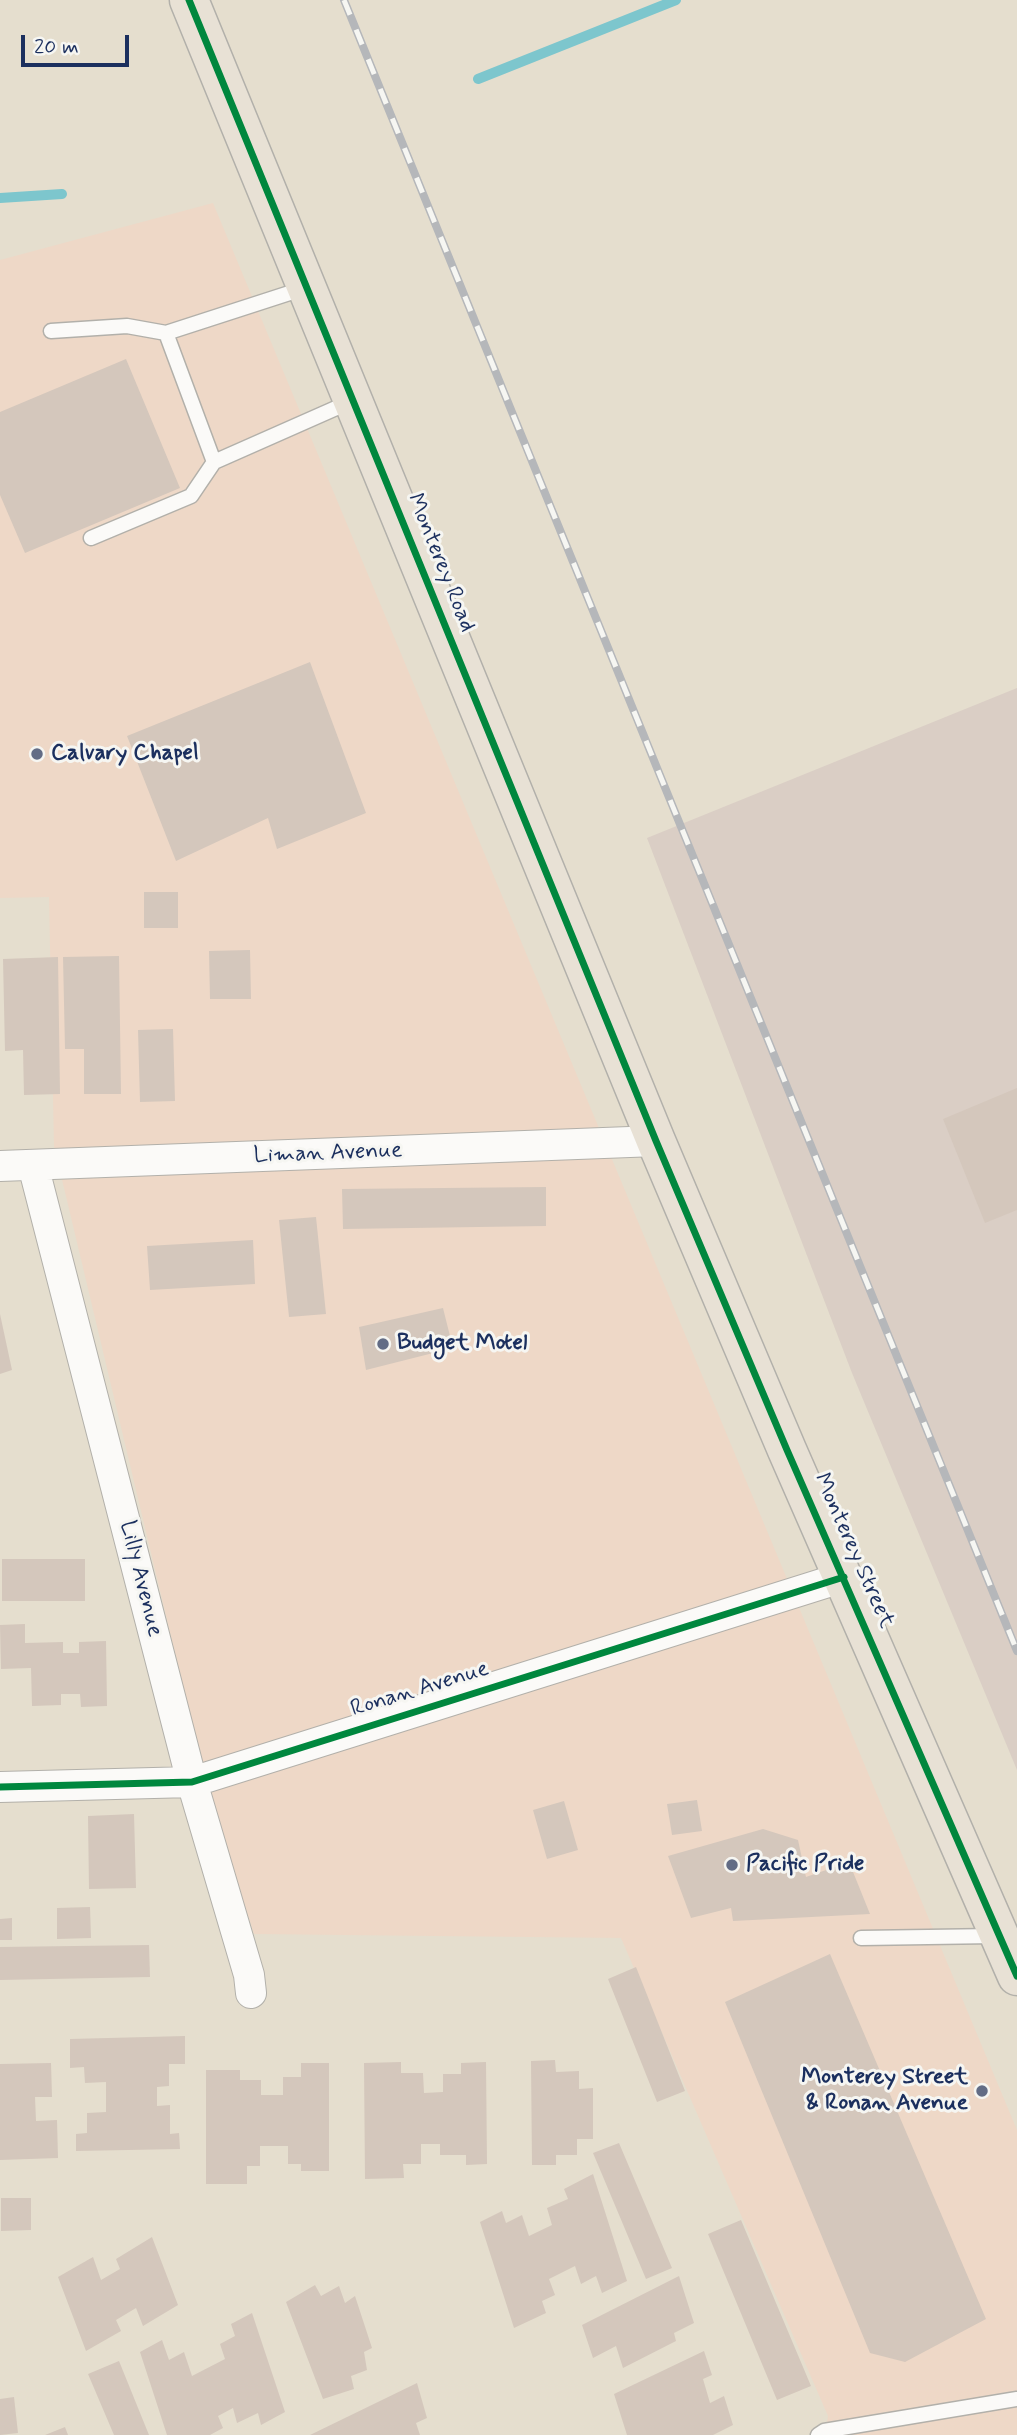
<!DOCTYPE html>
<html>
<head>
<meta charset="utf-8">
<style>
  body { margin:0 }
  #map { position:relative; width:1017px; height:2435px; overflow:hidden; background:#e5dece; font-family:Mynerve,sans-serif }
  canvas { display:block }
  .scale { position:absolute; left:21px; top:35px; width:108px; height:32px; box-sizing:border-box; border:4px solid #1b2f5e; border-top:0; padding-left:9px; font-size:21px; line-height:24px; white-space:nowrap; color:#1b2f5e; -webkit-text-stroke:5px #f6f6f2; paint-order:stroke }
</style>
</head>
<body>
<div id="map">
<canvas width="1017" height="2435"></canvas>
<div class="scale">20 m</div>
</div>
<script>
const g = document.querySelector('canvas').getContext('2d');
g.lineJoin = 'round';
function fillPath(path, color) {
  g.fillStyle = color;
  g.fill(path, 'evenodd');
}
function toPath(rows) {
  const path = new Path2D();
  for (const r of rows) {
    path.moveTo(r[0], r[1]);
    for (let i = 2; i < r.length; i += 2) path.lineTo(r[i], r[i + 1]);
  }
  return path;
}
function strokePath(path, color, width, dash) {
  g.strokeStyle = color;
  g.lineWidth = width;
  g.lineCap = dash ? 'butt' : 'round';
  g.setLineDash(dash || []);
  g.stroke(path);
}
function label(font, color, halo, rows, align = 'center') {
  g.font = font + ' Mynerve,sans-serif';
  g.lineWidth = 6;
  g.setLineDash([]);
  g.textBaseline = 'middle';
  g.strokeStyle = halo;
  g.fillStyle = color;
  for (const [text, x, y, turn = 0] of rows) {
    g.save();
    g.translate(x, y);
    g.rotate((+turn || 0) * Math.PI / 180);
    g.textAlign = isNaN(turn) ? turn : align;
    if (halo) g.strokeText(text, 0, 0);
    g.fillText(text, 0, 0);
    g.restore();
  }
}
const built = toPath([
  [213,203,1017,2130,1017,2435,825,2435,828,2416,621,1938,254,1934,209,1796,54,1146,49,897,0,898,0,260]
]);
const industrial = toPath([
  [1017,688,1017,1770,852,1373,647,838]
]);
const stream = toPath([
  [478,79,676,0],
  [0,198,62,194]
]);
const building = toPath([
  [126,359,180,488,25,553,0,495,0,412],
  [310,662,366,813,277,849,268,818,176,861,127,736],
  [144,892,178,892,178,928,144,928],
  [250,950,251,999,210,999,209,951],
  [119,956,121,1094,84,1094,84,1049,65,1049,63,957],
  [58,957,60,1094,24,1095,23,1050,5,1051,3,959],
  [173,1029,175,1101,140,1102,138,1030],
  [1017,1088,1017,1210,985,1223,943,1119],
  [546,1187,546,1226,343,1229,342,1189],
  [316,1217,326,1314,289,1317,279,1220],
  [253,1240,255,1284,150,1290,147,1246],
  [443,1308,453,1348,366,1370,359,1327],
  [0,1314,12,1370,0,1374],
  [2,1559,85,1559,85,1601,2,1601],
  [25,1624,25,1643,63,1642,63,1653,79,1653,79,1642,106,1641,107,1706,81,1707,80,1694,61,1694,61,1705,32,1706,31,1668,1,1669,0,1625],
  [697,1800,702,1831,672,1835,667,1804],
  [564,1801,578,1850,547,1859,533,1810],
  [134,1814,136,1888,89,1889,88,1816],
  [763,1829,798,1840,806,1877,849,1862,870,1914,733,1921,731,1908,691,1918,668,1856],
  [90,1907,91,1938,57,1939,57,1908],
  [12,1918,12,1940,0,1940,0,1919],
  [149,1945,150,1977,0,1980,0,1947],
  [830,1954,986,2319,905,2362,870,2353,725,2002],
  [636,1967,685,2091,657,2102,608,1979],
  [185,2036,185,2064,169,2064,169,2086,157,2087,157,2106,170,2105,170,2134,179,2133,180,2149,76,2151,76,2134,87,2133,87,2113,106,2112,106,2082,85,2083,84,2067,70,2068,70,2039],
  [555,2060,556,2072,579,2071,579,2089,593,2088,593,2139,577,2139,577,2155,556,2155,556,2165,532,2165,531,2061],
  [401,2062,401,2073,423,2073,424,2093,443,2092,443,2074,461,2074,461,2063,486,2062,487,2164,466,2165,466,2155,440,2155,440,2144,421,2144,421,2164,403,2164,404,2178,365,2179,364,2063],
  [51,2063,52,2097,35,2097,36,2121,57,2120,58,2158,0,2160,0,2064],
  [301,2063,329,2063,329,2171,301,2171,301,2164,288,2164,288,2146,260,2146,260,2166,247,2166,247,2184,206,2184,206,2070,240,2070,240,2080,261,2080,261,2095,283,2095,283,2077,301,2077],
  [619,2143,672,2268,646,2279,593,2153],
  [593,2174,627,2281,602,2293,596,2276,581,2284,575,2266,549,2279,555,2295,542,2301,546,2313,514,2328,480,2222,502,2211,506,2223,522,2215,529,2236,552,2225,547,2208,568,2199,564,2189],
  [1,2198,31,2198,31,2230,1,2231],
  [741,2220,811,2386,777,2400,708,2234],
  [152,2237,178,2305,143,2326,136,2308,116,2320,121,2331,86,2351,58,2277,93,2257,101,2280,120,2269,116,2259],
  [679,2276,694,2323,674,2333,676,2341,623,2368,616,2346,593,2358,582,2325],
  [315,2285,321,2296,339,2286,345,2303,355,2296,372,2348,364,2352,367,2370,351,2376,354,2389,323,2399,286,2302],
  [252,2313,285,2412,261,2425,258,2413,237,2423,233,2408,218,2416,223,2428,210,2435,167,2435,140,2352,162,2340,169,2360,184,2352,192,2376,225,2359,220,2344,235,2336,231,2324],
  [704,2351,712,2375,703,2379,710,2403,724,2396,733,2425,713,2435,627,2435,614,2394],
  [119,2361,149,2435,114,2435,88,2374],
  [417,2383,427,2418,416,2423,420,2435,310,2435],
  [14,2397,18,2433,0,2435,0,2399],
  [65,2427,68,2435,45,2435]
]);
const lane = toPath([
  [51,331,127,326,166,333,305,288],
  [166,333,214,462],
  [91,538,191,496,214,462,352,401],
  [861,1938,995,1936],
  [818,2435,824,2431,1017,2399]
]);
const street = toPath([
  [33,1165,192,1782,249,1975,251,1993],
  [0,1166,656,1141],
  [0,1787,192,1782,844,1577]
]);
const primary = toPath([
  [189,0,656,1141,787,1450,1017,1976]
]);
const rail = toPath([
  [344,0,1017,1651]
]);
const cycleway = toPath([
  [189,0,656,1141,787,1450,1017,1976],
  [0,1787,192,1782,844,1577]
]);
const markers = [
  [37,754,7,"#626c85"],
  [383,1344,7,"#626c85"],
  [732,1865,7,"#626c85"],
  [982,2091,7,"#626c85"]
];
const streetNames = [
  ["Monterey Road",440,563,68],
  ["Liman Avenue",328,1154,-2],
  ["Monterey Street",853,1551,66],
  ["Lilly Avenue",140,1579,76],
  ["Ronan Avenue",420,1690,-17]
];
const poiNames = [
  ["Calvary Chapel",51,754],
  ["Budget Motel",397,1344],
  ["Pacific Pride",746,1865],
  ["Monterey Street",968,2078,"right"],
  ["& Ronan Avenue",968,2104,"right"]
];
fillPath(built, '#eed8c7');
fillPath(industrial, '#dacec5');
strokePath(stream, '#7dc6cd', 10);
fillPath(building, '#d4c7bc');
strokePath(lane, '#b2b0aa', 17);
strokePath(street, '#b2b0aa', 32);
strokePath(primary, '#b2b0aa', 41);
strokePath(lane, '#fbfaf8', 14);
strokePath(street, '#fbfaf8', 30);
strokePath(primary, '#e8e1d5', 38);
strokePath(rail, '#b5b7ba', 8);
strokePath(rail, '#f6f6f2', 5, [16]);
strokePath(cycleway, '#00873e', 7);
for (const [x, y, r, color] of markers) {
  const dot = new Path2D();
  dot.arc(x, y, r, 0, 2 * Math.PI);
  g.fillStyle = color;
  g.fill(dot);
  strokePath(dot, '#f6f6f2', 2.5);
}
label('23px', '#1b2f5e', '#f6f6f2', streetNames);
label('bold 23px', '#1b2f5e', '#f6f6f2', poiNames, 'left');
</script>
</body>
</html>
